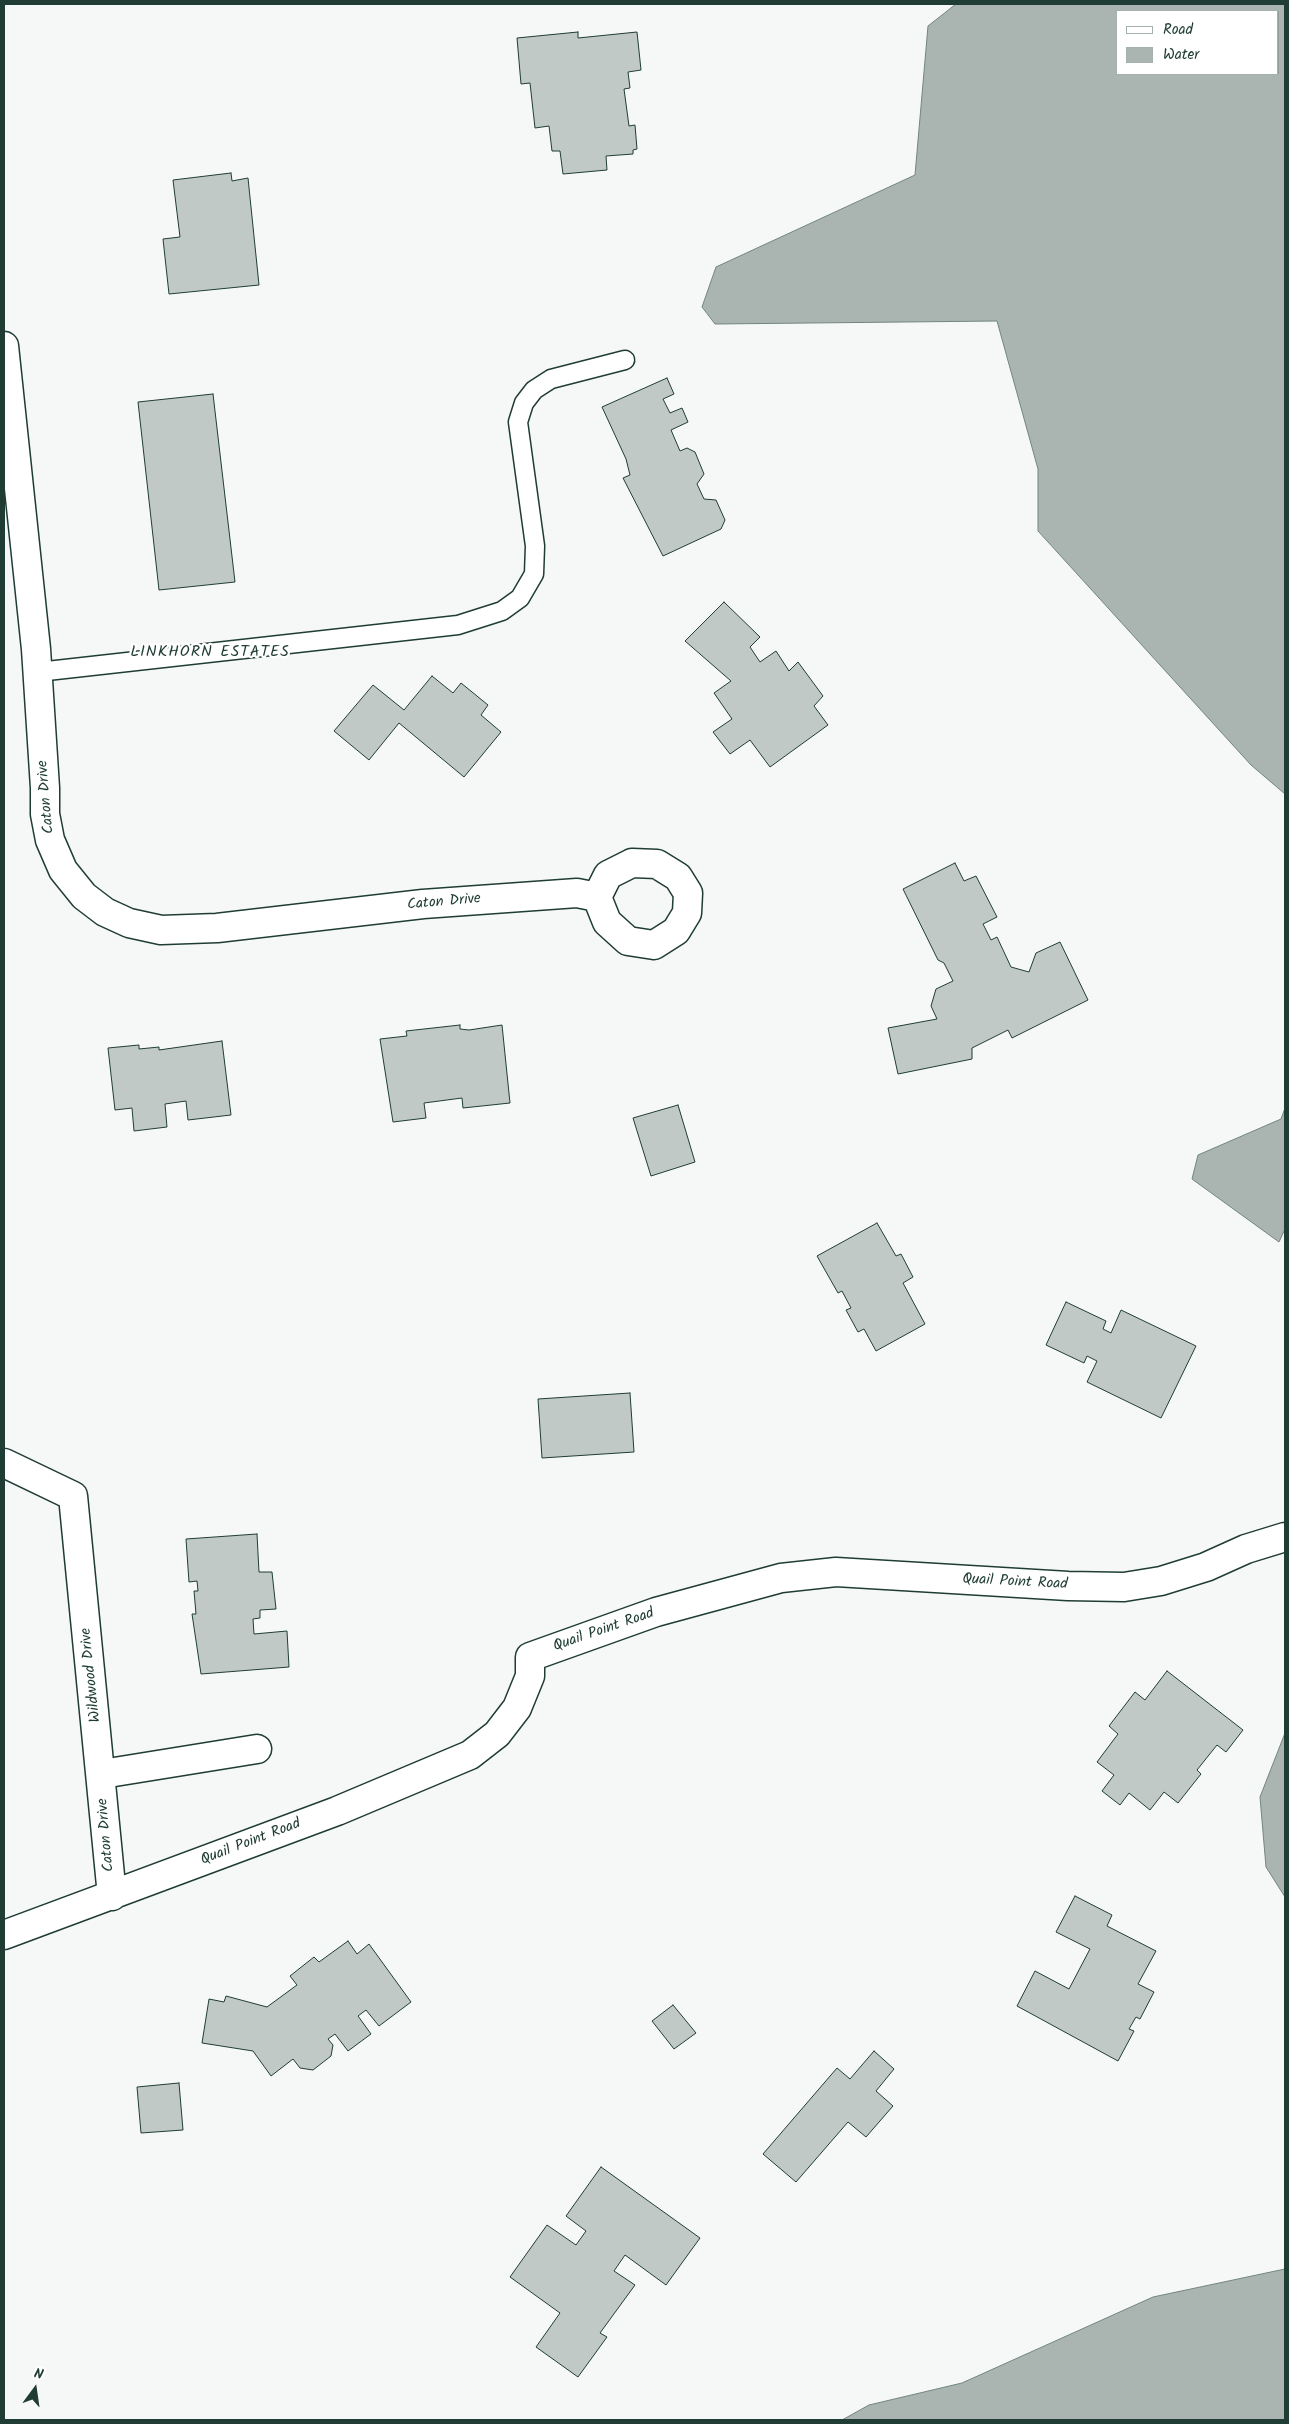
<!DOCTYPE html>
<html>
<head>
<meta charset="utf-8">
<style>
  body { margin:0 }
  #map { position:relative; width:1289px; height:2424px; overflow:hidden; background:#f6f7f7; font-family:Kalam,sans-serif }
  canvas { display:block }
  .frame { position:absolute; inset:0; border:5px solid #1f3d34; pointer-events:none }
  .legend { position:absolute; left:1116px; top:10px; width:162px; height:65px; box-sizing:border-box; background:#fff; border:1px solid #a5b1ae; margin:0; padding:6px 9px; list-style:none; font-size:15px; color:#1f3d34 }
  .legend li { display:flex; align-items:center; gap:10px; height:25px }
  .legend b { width:25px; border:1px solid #a5b1ae }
  .north { position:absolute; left:10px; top:2364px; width:50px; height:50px; -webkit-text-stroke:4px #fff; paint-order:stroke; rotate:14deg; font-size:14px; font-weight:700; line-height:20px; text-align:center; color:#1f3d34 }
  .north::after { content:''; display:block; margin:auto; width:18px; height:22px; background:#1f3d34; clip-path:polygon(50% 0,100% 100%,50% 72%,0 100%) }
</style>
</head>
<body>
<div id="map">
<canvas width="1289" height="2424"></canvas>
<div class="frame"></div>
<ul class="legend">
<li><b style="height:6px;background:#fff"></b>Road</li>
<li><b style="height:14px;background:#aab5b1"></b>Water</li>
</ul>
<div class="north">N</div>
</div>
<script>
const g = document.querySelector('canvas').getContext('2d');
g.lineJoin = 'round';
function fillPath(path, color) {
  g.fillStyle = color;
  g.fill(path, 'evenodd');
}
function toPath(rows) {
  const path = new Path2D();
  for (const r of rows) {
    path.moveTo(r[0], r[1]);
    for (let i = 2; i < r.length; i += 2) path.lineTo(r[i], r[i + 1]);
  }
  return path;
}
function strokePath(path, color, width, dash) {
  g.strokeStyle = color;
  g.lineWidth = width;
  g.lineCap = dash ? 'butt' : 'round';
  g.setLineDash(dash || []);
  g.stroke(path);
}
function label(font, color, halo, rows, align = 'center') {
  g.font = font + ' Kalam,sans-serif';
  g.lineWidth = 4.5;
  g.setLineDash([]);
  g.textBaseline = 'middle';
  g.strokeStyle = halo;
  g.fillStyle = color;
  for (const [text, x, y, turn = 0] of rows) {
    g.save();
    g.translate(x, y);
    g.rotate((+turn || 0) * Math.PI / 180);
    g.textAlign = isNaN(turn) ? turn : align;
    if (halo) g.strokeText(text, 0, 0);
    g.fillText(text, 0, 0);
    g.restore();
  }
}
const water = toPath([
  [956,4,1285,4,1285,794,1251,765,1038,531,1038,469,997,321,715,324,702,307,716,267,915,175,928,26,956,4],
  [1118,11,1278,11,1278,74,1118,74,1118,11],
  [1285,1108,1285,1229,1279,1242,1192,1179,1198,1155,1281,1119,1285,1108],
  [1285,1733,1285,1897,1266,1867,1260,1797,1285,1733],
  [1285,2269,1285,2420,842,2420,869,2405,962,2383,1153,2297,1285,2269]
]);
const building = toPath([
  [578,32,578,38,637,32,641,70,628,72,630,88,624,89,629,126,635,125,637,149,633,150,633,154,606,156,607,170,563,174,560,151,552,151,549,126,535,128,530,83,521,84,517,38,578,32],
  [231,173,232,181,248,178,259,285,169,294,163,239,180,237,173,180,231,173],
  [667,378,674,394,663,399,670,413,682,408,688,422,671,430,680,451,687,448,695,452,704,474,697,484,704,499,716,500,725,520,721,529,663,556,623,478,630,475,626,459,602,407,667,378],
  [213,394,235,582,159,590,138,402,213,394],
  [724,602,760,637,750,647,760,662,776,651,789,671,798,662,823,696,814,706,828,725,770,767,750,740,730,754,713,732,732,719,714,693,731,681,685,641,724,602],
  [432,676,453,693,461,683,488,705,481,715,501,732,464,777,399,723,369,760,334,731,373,685,404,710,432,676],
  [955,863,964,881,976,876,997,917,983,924,991,940,997,937,1011,967,1029,972,1036,953,1060,942,1088,1000,1012,1038,1008,1030,972,1048,972,1059,898,1074,888,1028,937,1019,931,1006,936,989,953,981,944,963,938,960,903,889,955,863],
  [460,1025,460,1029,469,1030,502,1025,510,1103,463,1108,462,1098,424,1103,426,1118,393,1122,380,1039,407,1036,406,1031,460,1025],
  [222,1041,231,1115,188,1120,186,1101,165,1104,167,1127,134,1131,132,1108,115,1110,108,1048,139,1045,139,1049,159,1047,159,1050,222,1041],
  [678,1105,695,1162,651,1176,633,1118,678,1105],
  [877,1223,896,1256,901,1254,913,1277,903,1283,925,1324,876,1351,864,1329,858,1332,846,1310,851,1308,842,1291,838,1293,817,1256,877,1223],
  [1066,1302,1106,1321,1103,1329,1111,1333,1121,1310,1196,1346,1161,1418,1087,1382,1097,1361,1087,1356,1084,1363,1046,1345,1066,1302],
  [630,1393,634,1452,542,1458,538,1399,630,1393],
  [257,1534,259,1572,272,1572,276,1609,260,1610,260,1618,253,1619,254,1634,287,1631,289,1667,201,1674,192,1614,196,1614,194,1591,198,1591,197,1581,189,1582,186,1539,257,1534],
  [1167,1671,1243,1730,1226,1752,1217,1745,1197,1770,1201,1774,1178,1803,1164,1792,1150,1810,1129,1793,1120,1805,1102,1791,1114,1775,1097,1762,1118,1734,1109,1726,1135,1692,1145,1700,1167,1671],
  [1075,1896,1112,1915,1107,1926,1156,1951,1138,1984,1154,1992,1140,2019,1136,2017,1129,2029,1134,2031,1118,2061,1017,2006,1035,1971,1069,1989,1090,1949,1056,1932,1075,1896],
  [348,1941,357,1954,369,1944,411,2002,379,2026,366,2010,358,2016,371,2034,348,2051,335,2034,328,2039,333,2045,331,2056,313,2070,300,2068,293,2059,271,2076,253,2051,202,2043,209,1999,224,2002,226,1996,267,2007,297,1985,290,1976,314,1957,319,1962,348,1941],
  [673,2005,696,2033,674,2049,652,2021,673,2005],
  [874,2051,894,2069,876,2091,893,2106,866,2137,848,2122,796,2182,763,2154,837,2068,850,2079,874,2051],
  [179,2083,183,2130,141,2133,137,2087,179,2083],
  [601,2167,700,2238,666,2285,625,2255,614,2271,635,2285,600,2333,607,2337,578,2377,536,2347,560,2313,510,2277,547,2225,576,2245,586,2231,566,2216,601,2167]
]);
const service = toPath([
  [38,672,458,625,502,611,520,598,534,574,535,546,518,422,524,403,534,390,551,379,625,360]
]);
const minor = toPath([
  [4,346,36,649,45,788,45,814,50,840,63,870,84,896,105,912,129,923,161,930,217,928,423,904,577,893,597,897],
  [632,863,657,864,678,877,688,893,687,913,676,931,654,945,628,941,607,922,597,897,608,875,632,863],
  [4,1463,73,1496,112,1896],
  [102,1774,257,1749],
  [4,1935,337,1811,470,1755,497,1734,517,1708,530,1676,530,1657,656,1612,781,1578,836,1572,1068,1586,1124,1587,1161,1581,1206,1567,1246,1549,1285,1537]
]);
const streetNames = [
  ["Caton Drive",47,797,-95],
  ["Caton Drive",444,903,-5],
  ["Quail Point Road",1015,1583,3],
  ["Quail Point Road",604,1631,-19],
  ["Wildwood Drive",92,1675,-96],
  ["Caton Drive",107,1835,-95],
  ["Quail Point Road",251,1843,-21]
];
const neighbourhoodNames = [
  ["LINKHORN ESTATES",210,653]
];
fillPath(water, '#aab5b1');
strokePath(water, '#72857f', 1);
fillPath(building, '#c0c9c6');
strokePath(building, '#1f3d34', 1);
strokePath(service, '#1f3d34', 21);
strokePath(minor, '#1f3d34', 31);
strokePath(service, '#fff', 18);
strokePath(minor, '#fff', 28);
label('15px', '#1f3d34', '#fff', streetNames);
g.letterSpacing = '1px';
label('16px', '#1f3d34', '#fff', neighbourhoodNames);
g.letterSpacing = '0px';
</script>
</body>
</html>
